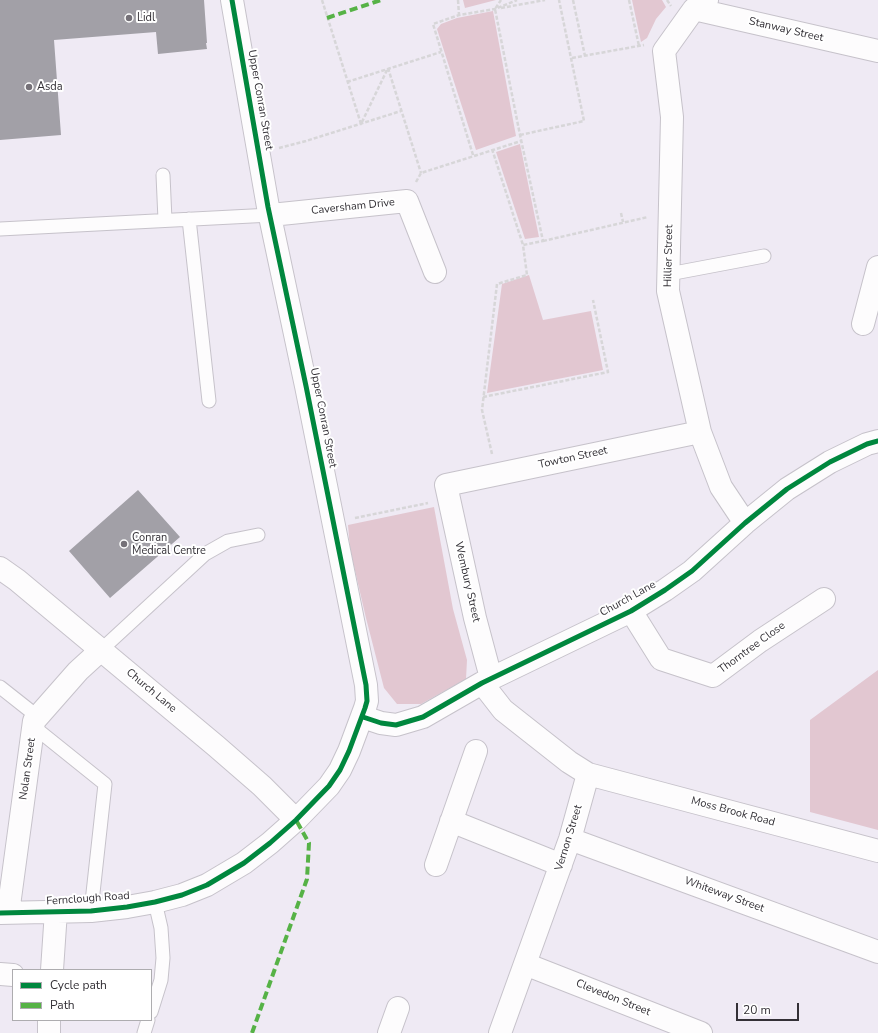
<!DOCTYPE html>
<html>
<head>
<meta charset="utf-8">
<style>
  body { margin:0 }
  #map { position:relative; width:878px; height:1033px; overflow:hidden; background:#efeaf4; font-family:"Nunito Sans",sans-serif }
  canvas { display:block }
  .legend { position:absolute; left:12px; top:969px; width:140px; height:52px; box-sizing:border-box; background:#fff; border:1px solid #adacaf; margin:0; padding:5px 7px; list-style:none; font-size:12px; color:#333036 }
  .legend li { display:flex; align-items:center; gap:8px; height:20px }
  .legend b { width:20px; border:1px solid #adacaf }
  .scale { position:absolute; left:736px; top:1003px; width:63px; height:18px; box-sizing:border-box; border:2px solid #333036; border-top:0; padding-left:5px; font-size:12px; line-height:14px; white-space:nowrap; color:#333036; -webkit-text-stroke:3px #fff; paint-order:stroke }
</style>
</head>
<body>
<div id="map">
<canvas width="878" height="1033"></canvas>
<ul class="legend">
<li><b style="height:5px;background:#00873e"></b>Cycle path</li>
<li><b style="height:5px;background:#56b246"></b>Path</li>
</ul>
<div class="scale">20 m</div>
</div>
<script>
const g = document.querySelector('canvas').getContext('2d');
g.lineJoin = 'round';
function fillPath(path, color) {
  g.fillStyle = color;
  g.fill(path, 'evenodd');
}
function toPath(rows) {
  const path = new Path2D();
  for (const r of rows) {
    path.moveTo(r[0], r[1]);
    for (let i = 2; i < r.length; i += 2) path.lineTo(r[i], r[i + 1]);
  }
  return path;
}
function strokePath(path, color, width, dash) {
  g.strokeStyle = color;
  g.lineWidth = width;
  g.lineCap = dash ? 'butt' : 'round';
  g.setLineDash(dash || []);
  g.stroke(path);
}
function label(font, color, halo, rows, align = 'center') {
  g.font = font + ' "Nunito Sans",sans-serif';
  g.lineWidth = 4;
  g.setLineDash([]);
  g.textBaseline = 'middle';
  g.strokeStyle = halo;
  g.fillStyle = color;
  for (const [text, x, y, turn = 0] of rows) {
    g.save();
    g.translate(x, y);
    g.rotate((+turn || 0) * Math.PI / 180);
    g.textAlign = isNaN(turn) ? turn : align;
    if (halo) g.strokeText(text, 0, 0);
    g.fillText(text, 0, 0);
    g.restore();
  }
}
const green = toPath([
  [463,0,496,0,465,8],
  [632,0,662,0,666,7,656,19,647,38,641,42],
  [493,11,516,136,476,150,437,29,441,24,457,18],
  [520,144,539,237,525,239,496,152],
  [529,275,543,320,591,311,603,370,487,393,502,284],
  [434,507,453,609,467,660,466,679,421,704,397,704,384,688,366,618,350,549,348,525],
  [878,670,878,830,810,812,810,720]
]);
const building = toPath([
  [0,0,204,0,207,43,206,43,207,49,158,54,156,32,54,40,61,135,0,140],
  [138,490,180,537,110,598,69,551]
]);
const path = toPath([
  [322,0,361,124,388,68],
  [458,0,459,15],
  [573,0,585,56],
  [629,0,639,46],
  [667,0,671,6],
  [501,8,545,0],
  [572,58,644,45],
  [388,68,421,173],
  [347,82,441,52],
  [520,135,584,121,559,0],
  [279,148,306,141,401,111],
  [492,149,523,245],
  [473,155,433,24,459,15,495,9,517,0],
  [416,182,421,173,521,141],
  [621,213,623,222],
  [543,241,648,217],
  [483,397,608,372,593,300],
  [492,454,482,410,497,284,527,275,523,245,543,241,520,135,495,9,501,0],
  [355,518,428,503]
]);
const service = toPath([
  [163,175,165,220],
  [189,219,209,401],
  [0,229,271,215],
  [669,274,764,256],
  [101,650,205,554,228,541,258,535],
  [0,687,38,717],
  [34,727,105,784,91,911],
  [151,1012,161,980,163,958,161,928,155,902],
  [144,1033,148,1020]
]);
const minor = toPath([
  [707,0,694,9,664,51,672,117,668,291,700,432,721,487,745,523],
  [694,9,878,51],
  [271,215,407,201,435,272],
  [863,324,878,267],
  [0,568,17,580,216,746,262,786,296,820],
  [631,611,661,659,713,676,760,641,824,599],
  [491,678,475,618,446,485,700,432],
  [482,683,503,710,569,762,588,774,570,839,500,1033],
  [363,717,381,723,396,725,423,717,482,683,631,611,665,590,692,571,745,523,787,489,830,462,867,444,878,441],
  [588,774,878,851],
  [451,821,561,865],
  [570,839,878,952],
  [436,865,476,751],
  [0,913,91,911,127,907,155,902,182,895,207,885,244,863,270,843,296,820,329,786,340,770,349,751,365,708,367,701,366,685,306,386,268,207,232,0],
  [8,913,34,721,78,671,101,650],
  [525,964,701,1033],
  [52,970,56,911],
  [0,974,13,975],
  [49,1033,49,1020],
  [389,1033,398,1008]
]);
const quiet = toPath([
  [327,18,381,0],
  [252,1033,307,879,309,843,296,820]
]);
const cycleway = toPath([
  [363,717,381,723,396,725,423,717,482,683,631,611,665,590,692,571,745,523,787,489,830,462,867,444,878,441],
  [0,913,91,911,127,907,155,902,182,895,207,885,244,863,270,843,296,820,329,786,340,770,349,751,365,708,367,701,366,685,306,386,268,207,232,0]
]);
const markers = [
  [129,18,4,"#757178"],
  [29,87,4,"#757178"],
  [124,544,4,"#757178"]
];
const poiNames = [
  ["Lidl",137,18],
  ["Asda",37,87],
  ["Conran",132,538],
  ["Medical Centre",132,551]
];
const streetNames = [
  ["Stanway Street",786,30,13],
  ["Upper Conran Street",260,100,80],
  ["Caversham Drive",353,207,-6],
  ["Hillier Street",669,256,-89],
  ["Upper Conran Street",323,418,79],
  ["Towton Street",573,458,-12],
  ["Wembury Street",467,582,77],
  ["Church Lane",628,599,-29],
  ["Thorntree Close",752,648,-36],
  ["Church Lane",151,691,40],
  ["Nolan Street",28,769,-82],
  ["Moss Brook Road",733,812,15],
  ["Vernon Street",569,838,-73],
  ["Whiteway Street",724,895,20],
  ["Fernclough Road",88,899,-4],
  ["Clevedon Street",613,998,22]
];
fillPath(green, '#e2c7d1');
fillPath(building, '#a2a0a7');
strokePath(service, '#c6c2ca', 15);
strokePath(minor, '#c6c2ca', 24);
strokePath(path, '#d7d6d8', 2.5, [4, 2]);
strokePath(service, '#fdfcfd', 13);
strokePath(minor, '#fdfcfd', 22);
strokePath(quiet, '#56b246', 4, [8, 4]);
strokePath(cycleway, '#00873e', 5);
for (const [x, y, r, color] of markers) {
  const dot = new Path2D();
  dot.arc(x, y, r, 0, 2 * Math.PI);
  g.fillStyle = color;
  g.fill(dot);
  strokePath(dot, '#fff', 1.5);
}
label('11px', '#333036', '#fff', poiNames, 'left');
label('11px', '#333036', '#fff', streetNames);
</script>
</body>
</html>
